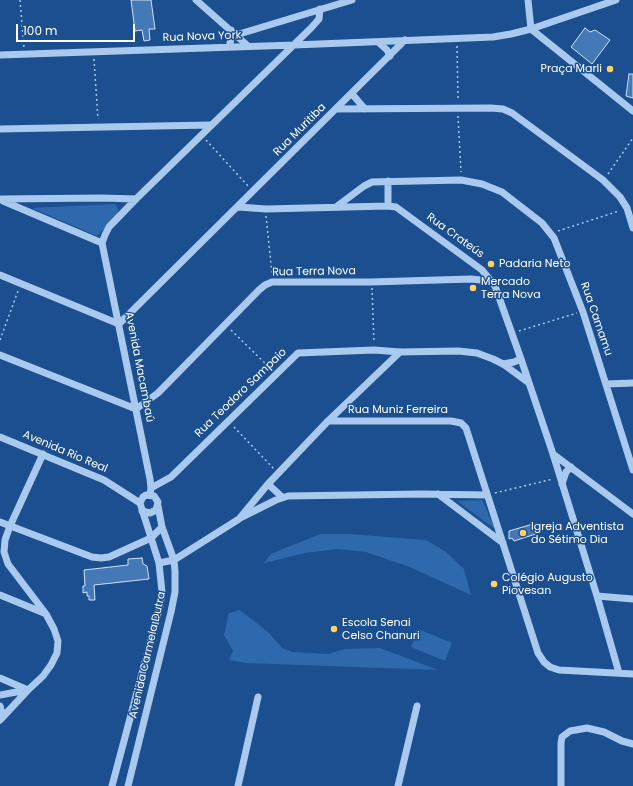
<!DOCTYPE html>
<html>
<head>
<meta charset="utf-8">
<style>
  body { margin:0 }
  #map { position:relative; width:633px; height:786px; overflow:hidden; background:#1b4f8f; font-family:Poppins,sans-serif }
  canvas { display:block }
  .scale { position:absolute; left:16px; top:24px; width:119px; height:18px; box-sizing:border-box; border:2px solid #fff; border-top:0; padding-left:5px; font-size:12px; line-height:14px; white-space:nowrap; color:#fff; -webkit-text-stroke:3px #1b4f8f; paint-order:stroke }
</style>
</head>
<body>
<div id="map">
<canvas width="633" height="786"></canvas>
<div class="scale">100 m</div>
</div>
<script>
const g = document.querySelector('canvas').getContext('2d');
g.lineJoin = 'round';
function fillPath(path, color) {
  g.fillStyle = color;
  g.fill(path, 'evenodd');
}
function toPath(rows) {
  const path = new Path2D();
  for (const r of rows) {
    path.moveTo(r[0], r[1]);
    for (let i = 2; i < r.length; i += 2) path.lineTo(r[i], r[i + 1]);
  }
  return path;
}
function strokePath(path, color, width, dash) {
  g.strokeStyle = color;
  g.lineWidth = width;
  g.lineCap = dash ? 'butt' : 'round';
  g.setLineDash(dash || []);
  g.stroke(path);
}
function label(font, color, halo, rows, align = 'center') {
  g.font = font + ' Poppins,sans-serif';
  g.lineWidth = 3;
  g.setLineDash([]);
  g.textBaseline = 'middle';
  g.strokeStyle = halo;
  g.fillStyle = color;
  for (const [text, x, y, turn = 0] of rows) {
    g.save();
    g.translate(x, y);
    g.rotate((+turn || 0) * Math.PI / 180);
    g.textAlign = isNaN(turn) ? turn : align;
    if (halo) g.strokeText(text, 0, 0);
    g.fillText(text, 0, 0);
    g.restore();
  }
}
const green = toPath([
  [115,204,118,209,118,214,97,236,32,208],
  [482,500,495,529,457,501],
  [320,534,349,534,426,540,446,552,464,569,471,595,410,567,366,552,337,549,305,553,264,563,271,554],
  [240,610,269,633,282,648,292,652,328,654,345,649,380,648,438,670,246,663,229,660,233,651,224,635,229,613],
  [418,629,452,643,445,661,411,647]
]);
const building = toPath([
  [131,0,151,0,155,29,149,29,150,40,144,41,142,30,135,31,131,0],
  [585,28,590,32,595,30,610,40,592,64,571,47,585,28],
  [629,74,633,74,633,98,626,96,629,74],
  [533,524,536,534,514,541,512,538,509,539,509,531,533,524],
  [142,558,143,564,147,566,149,579,94,585,95,600,89,600,89,596,87,596,87,592,83,593,83,586,85,586,84,570,128,565,128,559,142,558]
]);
const path = toPath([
  [20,0,24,48],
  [457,46,458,100],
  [94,59,98,119],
  [458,116,461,172],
  [206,140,248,186],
  [608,174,633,138],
  [266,216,272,274],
  [558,231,619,211],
  [372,288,374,342],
  [231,330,271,369],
  [519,331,577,313],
  [0,340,18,291],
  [234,427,274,469],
  [495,493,553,479]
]);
const minor = toPath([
  [196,0,248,46],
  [528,0,531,29],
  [531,29,633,111],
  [236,35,352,0],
  [378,42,387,50,390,56],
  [229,47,231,39,231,30],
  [0,55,294,45,493,37,511,34,531,29,616,0],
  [352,94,365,109],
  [336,109,491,108,503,109,512,113,603,180,620,197,627,208,633,228],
  [0,129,210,125],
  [0,199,102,198,136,199],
  [3,201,102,243],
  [388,206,388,181],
  [238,207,266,209,388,206,396,207,482,270,495,286,521,359,553,454,597,596,619,673],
  [336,207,364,186,372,182,461,180,482,184,502,192,542,223,554,238,583,312,633,470],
  [0,275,119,324],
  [119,324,405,40],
  [0,355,136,409,158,393,259,290,265,285,272,282,371,282,471,279,491,281],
  [503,364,514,362,521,359],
  [606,384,633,383],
  [328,421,451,421,461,423,466,428,538,653,544,662,550,667,559,670,633,674],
  [0,437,104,480,140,503],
  [553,454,633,514],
  [268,484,282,497],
  [562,484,566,472,571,467],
  [151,488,171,477,298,353,374,350,400,352,458,351,477,353,493,359,503,364,529,383],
  [438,494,503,543],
  [150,495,151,488,150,479,103,248,102,243,105,235,109,227,136,199,311,28,319,19,320,9],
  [242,517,276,500,288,496,421,494,487,495],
  [0,522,92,557,101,558,109,557,151,538,162,527],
  [159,563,174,560,239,519,268,484,328,421,400,352],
  [0,595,44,613],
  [597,596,633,599],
  [0,678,28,690],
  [0,695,27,690],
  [0,706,3,717],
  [0,720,28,690,43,676,51,665,57,653,58,641,54,629,46,614,8,564,4,552,5,540,10,526,43,454],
  [112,786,160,606,162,592,159,563,140,503,143,497,146,495,154,496,158,502,156,510,150,513,142,511],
  [128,786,171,612,175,592,175,571,174,560,162,527,158,506],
  [238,786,258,697],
  [398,786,417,706],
  [561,786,561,743,562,737,570,731,587,728,604,732,622,741,633,744]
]);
const markers = [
  [610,69,4,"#ffd166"],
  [491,264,4,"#ffd166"],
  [473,288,4,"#ffd166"],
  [523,533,4,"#ffd166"],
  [494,584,4,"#ffd166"],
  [334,629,4,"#ffd166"]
];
const streetNames = [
  ["Rua Nova York",202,37,-2],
  ["Rua Muritiba",300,130,-45],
  ["Rua Crateús",455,236,36],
  ["Rua Terra Nova",314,272,-1],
  ["Rua Camamu",596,319,71],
  ["Avenida Macambaú",139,367,79],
  ["Rua Teodoro Sampaio",241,393,-44],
  ["Rua Muniz Ferreira",398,410],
  ["Avenida Rio Real",65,452,23],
  ["Avenida Carmela Dutra",148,655,-77]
];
const poiNames = [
  ["Praça Marli",602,69,"right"],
  ["Padaria Neto",499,264],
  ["Mercado",481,282],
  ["Terra Nova",481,295],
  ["Igreja Adventista",531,527],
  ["do Sétimo Dia",531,540],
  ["Colégio Augusto",502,578],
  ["Piovesan",502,591],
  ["Escola Senai",342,623],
  ["Celso Chanuri",342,636]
];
fillPath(green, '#2e69ad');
fillPath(building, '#4478b7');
strokePath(building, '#cfe3fa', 1);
strokePath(path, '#a9c9ee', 1.5, [2, 3]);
strokePath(minor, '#a9c9ee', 7);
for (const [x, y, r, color] of markers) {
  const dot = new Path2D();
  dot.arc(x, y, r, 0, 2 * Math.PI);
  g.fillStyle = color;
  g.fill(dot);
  strokePath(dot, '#1b4f8f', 1.5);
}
label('11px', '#fff', '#1b4f8f', streetNames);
label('11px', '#fff', '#1b4f8f', poiNames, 'left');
</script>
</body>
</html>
